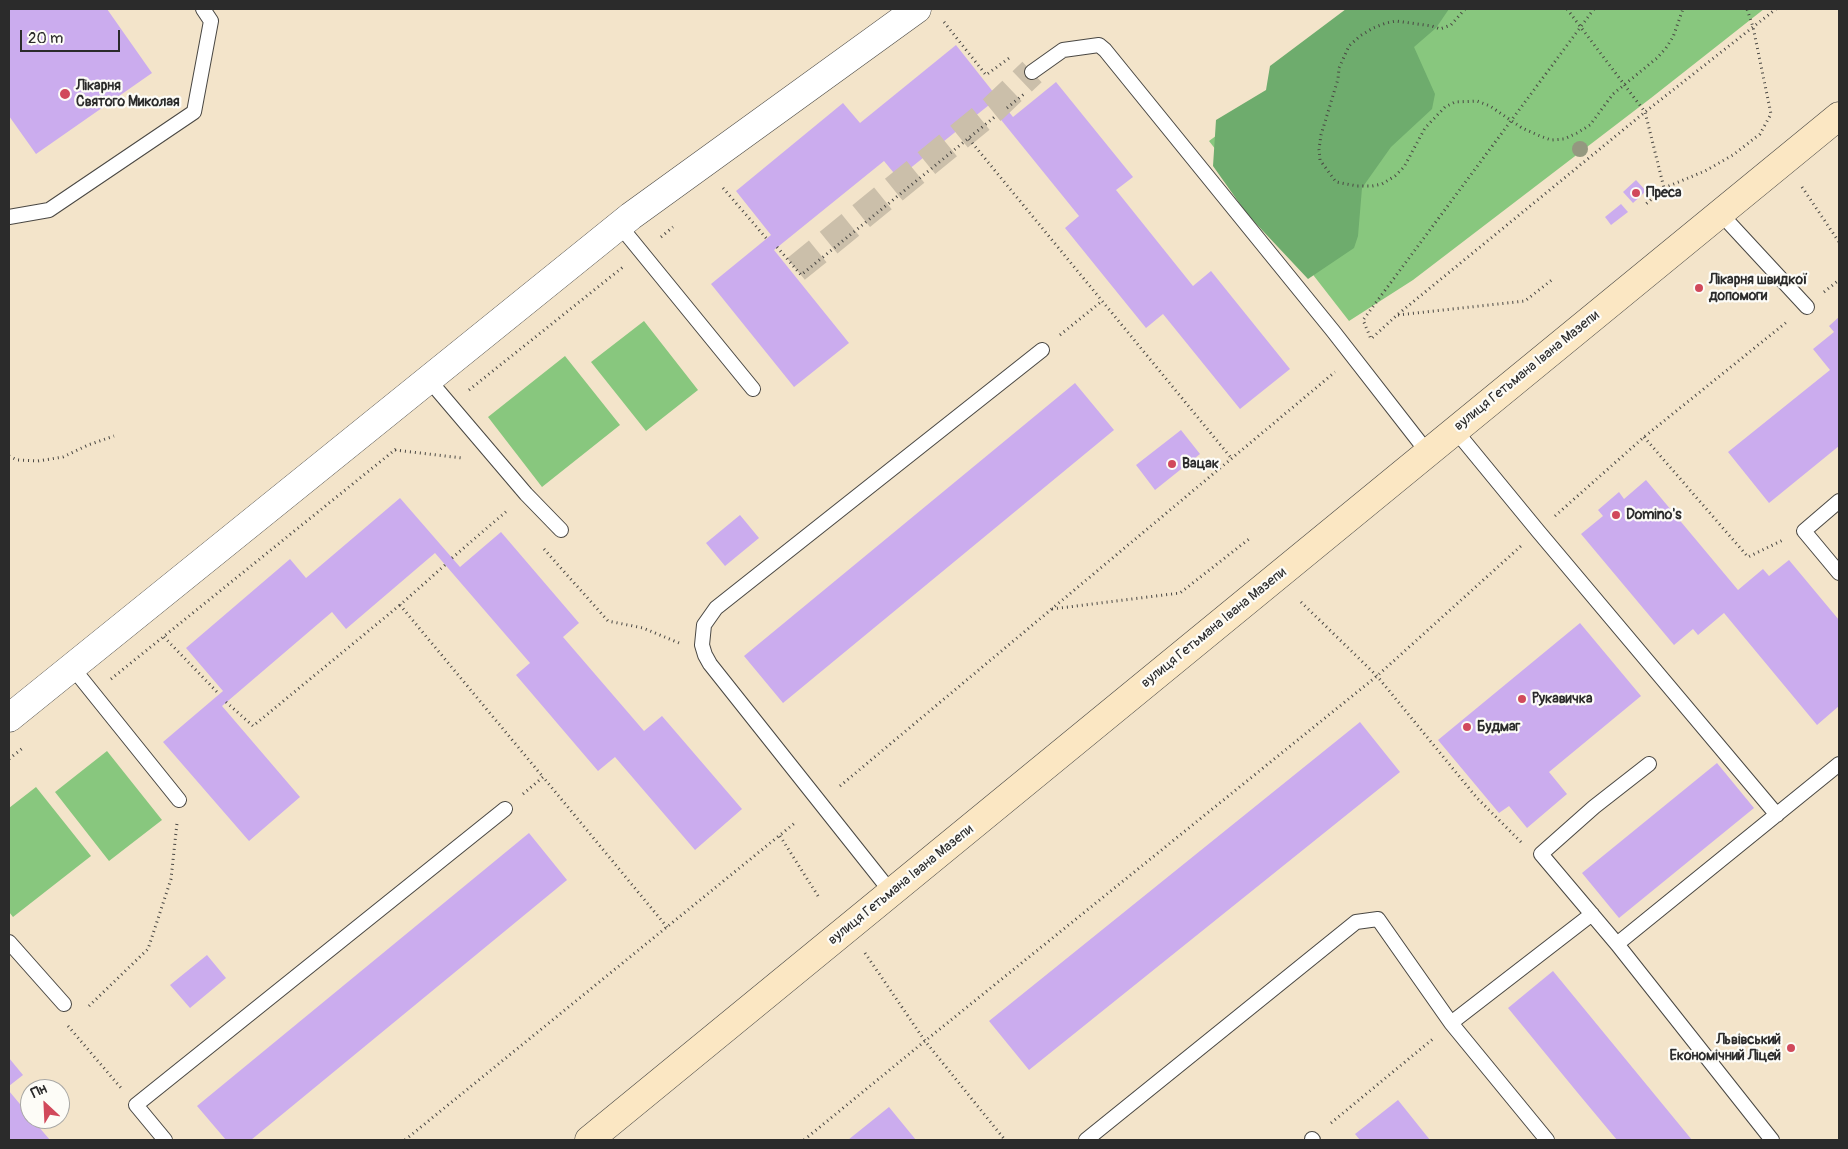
<!DOCTYPE html>
<html>
<head>
<meta charset="utf-8">
<style>
  body { margin:0 }
  #map { position:relative; width:1848px; height:1149px; overflow:hidden; background:#f3e4ca; font-family:Pangolin,sans-serif }
  canvas { display:block }
  .frame { position:absolute; inset:0; border:10px solid #2b2b2b; pointer-events:none }
  .north { position:absolute; left:20px; top:1079px; width:50px; height:50px; box-sizing:border-box; background:#fdfcf7; border:1px solid #a9a8a5; border-radius:50%; rotate:335deg; font-size:14px; font-weight:700; line-height:20px; text-align:center; color:#2b2b2b }
  .north::after { content:''; display:block; margin:auto; width:18px; height:22px; background:#d1495b; clip-path:polygon(50% 0,100% 100%,50% 72%,0 100%) }
  .scale { position:absolute; left:20px; top:30px; width:100px; height:22px; box-sizing:border-box; border:2px solid #2b2b2b; border-top:0; padding-left:6px; font-size:15px; line-height:18px; white-space:nowrap; color:#2b2b2b; -webkit-text-stroke:4px #fdfcf7; paint-order:stroke }
</style>
</head>
<body>
<div id="map">
<canvas width="1848" height="1149"></canvas>
<div class="frame"></div>
<div class="north">Пн</div>
<div class="scale">20 m</div>
</div>
<script>
const g = document.querySelector('canvas').getContext('2d');
g.lineJoin = 'round';
function fillPath(path, color) {
  g.fillStyle = color;
  g.fill(path, 'evenodd');
}
function toPath(rows) {
  const path = new Path2D();
  for (const r of rows) {
    path.moveTo(r[0], r[1]);
    for (let i = 2; i < r.length; i += 2) path.lineTo(r[i], r[i + 1]);
  }
  return path;
}
function strokePath(path, color, width, dash) {
  g.strokeStyle = color;
  g.lineWidth = width;
  g.lineCap = dash ? 'butt' : 'round';
  g.setLineDash(dash || []);
  g.stroke(path);
}
function label(font, color, halo, rows, align = 'center') {
  g.font = font + ' Pangolin,sans-serif';
  g.lineWidth = 4.5;
  g.setLineDash([]);
  g.textBaseline = 'middle';
  g.strokeStyle = halo;
  g.fillStyle = color;
  for (const [text, x, y, turn = 0] of rows) {
    g.save();
    g.translate(x, y);
    g.rotate((+turn || 0) * Math.PI / 180);
    g.textAlign = isNaN(turn) ? turn : align;
    if (halo) g.strokeText(text, 0, 0);
    g.fillText(text, 0, 0);
    g.restore();
  }
}
const green = toPath([
  [1371,9,1764,9,1651,98,1413,280,1349,321,1209,141,1281,88],
  [644,321,698,390,646,431,591,362],
  [565,356,620,425,542,487,488,417],
  [107,751,162,820,109,861,55,792],
  [36,787,91,856,13,917,9,912,9,808]
]);
const forest = toPath([
  [1346,9,1449,9,1436,28,1414,47,1435,94,1432,109,1391,147,1362,188,1358,236,1354,248,1308,279,1247,214,1213,166,1216,120,1266,90,1270,66]
]);
const building = toPath([
  [9,9,107,9,152,73,36,154,9,116],
  [956,45,1013,117,1056,82,1133,177,1116,190,1193,286,1211,271,1290,369,1240,409,1163,314,1146,328,1065,228,1079,216,989,105,898,178,884,161,774,250,849,343,794,387,711,284,771,235,736,191,843,103,860,123],
  [1636,180,1646,191,1633,203,1623,192],
  [1621,204,1628,212,1611,225,1605,217],
  [1839,317,1839,446,1769,503,1728,452,1830,370,1813,349,1834,332,1829,326],
  [1075,383,1114,430,783,703,744,656],
  [1181,430,1200,454,1155,490,1136,465],
  [1646,480,1738,590,1763,569,1769,576,1789,560,1839,620,1839,706,1817,725,1724,613,1698,635,1693,629,1674,645,1581,534,1603,516,1598,510,1619,492,1624,499],
  [400,498,460,567,501,532,579,623,563,637,644,731,662,716,742,809,695,850,615,757,598,771,516,675,530,663,435,553,346,629,332,612,222,706,300,797,249,841,163,742,223,691,186,648,290,559,306,578],
  [740,515,759,538,725,566,706,543],
  [1580,623,1641,696,1549,772,1567,794,1527,828,1509,806,1499,813,1438,740],
  [1360,722,1400,772,1029,1070,989,1021],
  [1717,763,1754,808,1619,918,1582,873],
  [529,833,567,880,251,1140,226,1140,197,1106],
  [207,955,226,978,190,1008,170,985],
  [1553,971,1692,1140,1617,1140,1577,1092,1508,1008],
  [9,1058,23,1075,9,1086],
  [9,1091,30,1116,30,1119,32,1119,50,1140,9,1140],
  [1398,1100,1430,1140,1360,1140,1355,1134],
  [889,1107,916,1140,848,1140]
]);
const minorTunnel = toPath([
  [796,269,993,109,1032,72]
]);
const path = toPath([
  [1465,9,1451,25,1440,29,1432,26,1396,21,1386,23,1373,28,1360,36,1349,46,1339,68,1338,79,1321,135,1319,149,1320,160,1336,182,1357,186,1372,186,1382,184,1395,176,1404,167,1425,128,1445,107,1455,102,1477,101,1490,106,1522,128,1540,136,1551,140,1564,139,1577,133,1590,125,1613,94,1657,58,1666,48,1673,37,1683,9],
  [1567,9,1645,112,1664,188,1646,204],
  [1594,9,1363,320,1371,339,1397,315,1645,112,1776,9],
  [944,22,986,75,1012,56],
  [1007,108,1024,94],
  [969,139,1232,459],
  [1802,187,1839,242],
  [723,188,767,239],
  [1664,188,1705,171,1733,155,1760,134,1771,114,1753,27,1747,9],
  [661,237,673,227],
  [777,247,801,275,997,115],
  [1824,292,1839,280],
  [1398,315,1525,301,1553,279],
  [1060,335,1102,301],
  [469,390,623,267],
  [1644,437,1748,557,1783,540],
  [395,450,462,458],
  [9,456,17,460,38,461,63,457,88,445,114,436],
  [1555,516,1644,437,1788,321],
  [544,549,608,621,643,628,679,643],
  [452,558,508,510],
  [445,565,400,605,543,777],
  [1301,602,1377,676,1477,798,1521,842],
  [1052,609,1180,593,1249,539],
  [164,637,219,694],
  [111,679,396,449],
  [226,702,253,726,400,605],
  [9,759,24,747],
  [840,786,1335,372],
  [523,794,543,777,667,927],
  [780,836,818,896],
  [865,953,925,1041,1005,1140],
  [89,1006,148,949,171,879,177,823],
  [68,1026,121,1088],
  [1331,1123,1434,1038],
  [405,1140,796,822],
  [804,1140,925,1041,1377,676,1521,546]
]);
const service = toPath([
  [1032,72,1063,50,1099,45,1105,50,1333,331,1428,453],
  [1720,213,1807,307],
  [9,217,49,210,194,112,211,21,203,9],
  [620,226,753,389],
  [429,380,526,494,561,530],
  [1455,430,1538,531,1777,815],
  [1839,501,1804,531,1839,573],
  [72,667,179,800],
  [1649,764,1594,807,1541,854,1617,944,1772,1140],
  [891,892,710,664,705,655,702,645,704,625,716,608,1042,350],
  [9,942,64,1004],
  [1617,944,1839,764],
  [1451,1023,1547,1140],
  [1312,1139,1313,1140],
  [165,1140,136,1105,505,809],
  [1086,1140,1356,922,1378,919,1451,1023,1592,914]
]);
const minor = toPath([
  [9,718,631,216,917,9]
]);
const secondary = toPath([
  [589,1140,1839,116]
]);
const trees = [
  [1580,149]
];
const markers = [
  [65,94,6,"#d1495b"],
  [1636,193,5,"#d1495b"],
  [1699,288,5,"#d1495b"],
  [1172,464,5,"#d1495b"],
  [1616,515,5,"#d1495b"],
  [1522,699,5,"#d1495b"],
  [1467,727,5,"#d1495b"],
  [1791,1048,5,"#d1495b"]
];
const poiNames = [
  ["Лікарня",76,86],
  ["Святого Миколая",76,102],
  ["Преса",1646,193],
  ["Лікарня швидкої",1709,280],
  ["допомоги",1709,296],
  ["Вацак",1182,464],
  ["Domino's",1626,515],
  ["Рукавичка",1532,699],
  ["Будмаг",1477,727],
  ["Львівський",1781,1040,"right"],
  ["Економічний Ліцей",1781,1056,"right"]
];
const streetNames = [
  ["вулиця Гетьмана Івана Мазепи",1527,371,-39],
  ["вулиця Гетьмана Івана Мазепи",1214,628,-39],
  ["вулиця Гетьмана Івана Мазепи",901,885,-39]
];
fillPath(green, '#88c77e');
fillPath(forest, '#6eac6d');
fillPath(building, '#cbacee');
strokePath(minorTunnel, '#cbbfaa', 28, [28, 14]);
strokePath(service, '#494743', 16);
strokePath(minor, '#494743', 29);
strokePath(secondary, '#494743', 29);
strokePath(path, '#494743', 3, [1, 4]);
strokePath(service, '#fff', 14);
strokePath(minor, '#fff', 28);
strokePath(secondary, '#fbe7c3', 28);
g.fillStyle = '#949880';
for (const [x, y] of trees) {
  g.beginPath();
  g.arc(x, y, 8, 0, 2 * Math.PI);
  g.fill();
}
for (const [x, y, r, color] of markers) {
  const dot = new Path2D();
  dot.arc(x, y, r, 0, 2 * Math.PI);
  g.fillStyle = color;
  g.fill(dot);
  strokePath(dot, '#fdfcf7', 2);
}
label('bold 14px', '#2b2b2b', '#fdfcf7', poiNames, 'left');
label('14px', '#2b2b2b', '#fdfcf7', streetNames);
</script>
</body>
</html>
